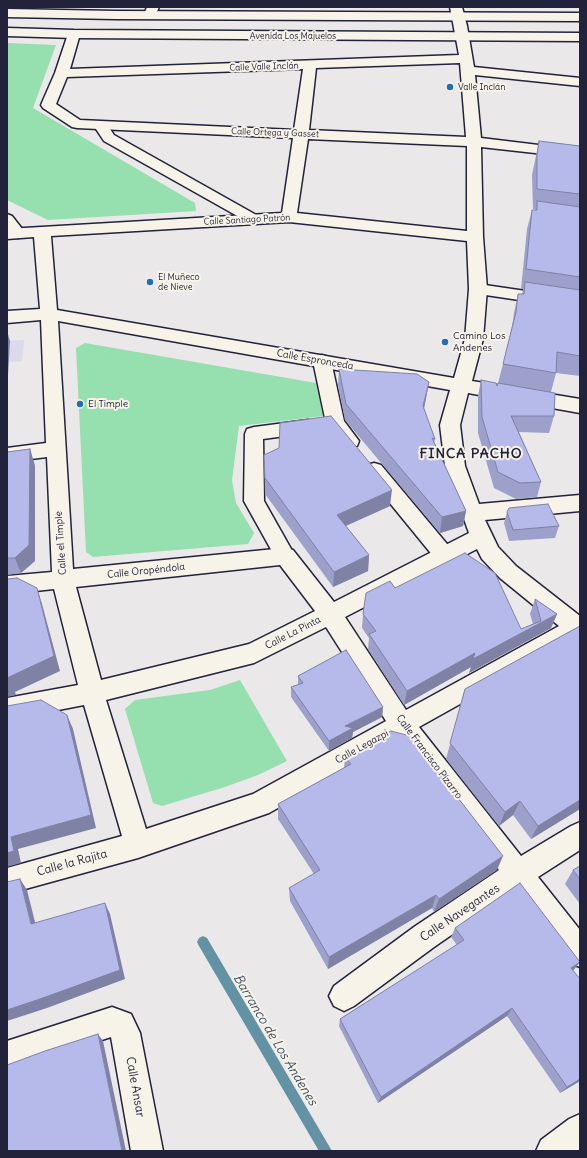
<!DOCTYPE html>
<html>
<head>
<meta charset="utf-8">
<style>
  body { margin:0 }
  #map { position:relative; width:587px; height:1158px; overflow:hidden; background:#eae8e9; font-family:Delius,sans-serif }
  canvas { display:block }
  .frame { position:absolute; inset:0; border:8px solid #22223b; pointer-events:none }
</style>
</head>
<body>
<div id="map">
<canvas width="587" height="1158"></canvas>
<div class="frame"></div>
</div>
<script>
const g = document.querySelector('canvas').getContext('2d');
g.lineJoin = 'round';
function fillPath(path, color) {
  g.fillStyle = color;
  g.fill(path, 'evenodd');
}
function toPath(rows) {
  const path = new Path2D();
  for (const r of rows) {
    path.moveTo(r[0], r[1]);
    for (let i = 2; i < r.length; i += 2) path.lineTo(r[i], r[i + 1]);
  }
  return path;
}
function strokePath(path, color, width, dash) {
  g.strokeStyle = color;
  g.lineWidth = width;
  g.lineCap = dash ? 'butt' : 'round';
  g.setLineDash(dash || []);
  g.stroke(path);
}
function label(font, color, halo, rows, align = 'center') {
  g.font = font + ' Delius,sans-serif';
  g.lineWidth = 4;
  g.setLineDash([]);
  g.textBaseline = 'middle';
  g.strokeStyle = halo;
  g.fillStyle = color;
  for (const [text, x, y, turn = 0] of rows) {
    g.save();
    g.translate(x, y);
    g.rotate((+turn || 0) * Math.PI / 180);
    g.textAlign = isNaN(turn) ? turn : align;
    if (halo) g.strokeText(text, 0, 0);
    g.fillText(text, 0, 0);
    g.restore();
  }
}
const built = toPath([
  [24,340,22,361,9,362,7,392,7,341]
]);
const green = toPath([
  [7,43,56,45,33,108,195,203,196,211,48,220,7,200],
  [85,343,316,383,323,416,239,426,232,480,236,503,254,533,248,544,93,557,86,552,76,348],
  [240,680,287,761,258,775,225,787,162,806,153,803,125,709,135,700,210,690]
]);
const stream = toPath([
  [203,936,207,938,332,1151,319,1151,199,946,197,942,199,938,203,936]
]);
const pedestrian = toPath([
  [101,122,106,123,114,135,258,216,261,219,258,222,253,224,248,222,104,141,94,126,96,123,101,122],
  [7,214,12,216,23,230,26,233,23,236,18,238,13,236,7,229,7,214],
  [478,284,580,299,580,309,472,293,470,289,472,285,478,284],
  [322,355,328,357,331,361,344,421,359,441,357,446,350,448,343,446,326,423,313,361,316,357,322,355],
  [308,420,315,422,317,427,315,432,263,439,264,501,295,556,292,562,285,564,278,562,244,501,245,434,247,429,254,427,308,420],
  [374,463,381,465,452,550,455,556,452,562,445,564,438,562,367,475,364,470,367,465,374,463]
]);
const minor = toPath([
  [147,7,159,7,154,18,146,18,144,15,147,7],
  [450,7,462,7,467,26,474,67,580,78,580,86,475,75,481,138,580,150,580,158,481,147,483,237,487,289,483,339,472,381,580,399,580,413,468,393,460,425,465,466,479,504,580,495,580,511,485,520,498,547,516,566,580,616,580,638,578,638,419,727,521,856,571,826,580,822,580,850,538,877,580,930,580,967,570,963,515,891,434,947,354,1006,344,1011,334,1006,329,996,334,986,414,927,499,870,399,739,269,813,138,858,7,894,7,868,122,836,84,705,7,720,7,698,78,685,54,589,7,594,7,576,52,572,47,457,7,462,7,448,46,443,41,320,7,323,7,311,40,309,34,237,7,239,7,229,282,213,293,138,77,128,72,127,43,108,41,105,55,73,69,31,79,31,80,34,70,69,459,55,450,7],
  [460,63,466,137,309,130,316,68,460,63],
  [303,69,294,130,80,120,56,104,67,77,303,69],
  [308,139,467,146,467,231,297,213,308,139],
  [289,222,467,241,469,289,465,339,454,378,57,310,51,236,289,222],
  [58,321,450,390,440,425,445,466,469,533,334,602,293,550,285,548,73,569,58,321],
  [477,549,482,559,500,578,559,626,406,710,345,617,477,549],
  [280,565,315,611,249,644,101,680,76,587,280,565],
  [326,627,386,721,253,794,146,829,106,700,254,663,326,627],
  [112,1007,131,1014,140,1033,163,1151,131,1151,111,1037,7,1071,7,1041,112,1007],
  [580,1114,580,1149,578,1151,536,1151,541,1140,569,1119,580,1114]
]);
const tertiary = toPath([
  [7,9,116,11,580,13,580,21,116,19,7,17,7,9],
  [7,28,74,30,580,33,580,41,74,38,7,36,7,28]
]);
const wall = toPath([
  [539,141,580,146,580,376,556,373,551,392,554,416,549,433,519,432,541,482,537,497,516,499,494,488,478,433,478,396,481,380,497,386,498,383,503,364,512,327,514,313,518,294,522,294,523,289,521,289,527,229,532,210,535,210,535,209,533,209,532,175],
  [339,369,429,382,424,409,435,439,434,443,466,511,463,526,440,533,345,420,338,385],
  [30,449,35,466,35,561,21,573,7,575,7,452],
  [264,455,390,506,346,526,369,555,368,571,333,587,265,494],
  [507,512,559,526,555,538,509,541,504,523],
  [395,588,521,629,533,624,530,614,535,599,557,614,551,628,469,673,471,667,404,705,368,649,369,638,362,628,363,614],
  [580,626,580,809,531,839,513,815,499,826,446,759,465,689],
  [298,676,383,707,382,717,353,732,352,738,329,751,291,697,291,687,298,685],
  [345,757,497,870,434,912,432,908,328,969,290,901,289,888,314,874,278,819,278,804,344,768],
  [580,866,580,904,565,884,573,870],
  [455,928,580,962,573,970,580,1081,560,1093,507,1016,378,1103,339,1026,340,1019,457,945,451,937]
]);
const shadedWall = toPath([
  [7,331,10,341,8,375,7,372],
  [429,382,426,398,421,423,423,406],
  [30,449,35,466,35,561,21,573,15,558],
  [392,490,390,506,336,530,337,515],
  [466,511,463,526,440,533,442,517],
  [369,555,368,571,333,587,334,572],
  [37,588,42,604,60,671,15,692,16,695,7,697,7,678],
  [557,614,551,628,469,673,471,667,404,705,407,691,475,653],
  [383,707,382,717,353,732,352,738,329,751,329,741,345,726],
  [67,715,73,729,96,828,18,849,21,863,7,867,7,853,11,837],
  [580,800,580,809,531,839,538,826],
  [520,801,513,815,499,826,505,812],
  [503,856,497,870,434,912,439,899],
  [20,879,27,890,38,934,31,924],
  [436,895,432,908,328,969,329,957],
  [105,903,110,914,125,979,47,1008,7,1021,7,1010],
  [580,962,573,971,571,968],
  [512,1008,507,1016,378,1103,381,1097],
  [98,1034,103,1041,126,1151,122,1151],
  [580,1079,580,1081,560,1093,567,1087]
]);
const building = toPath([
  [539,141,580,146,580,194,537,189,537,155,539,141],
  [537,201,580,207,580,277,526,269,532,210,537,210,537,201],
  [525,282,580,290,580,356,557,352,556,373,503,364,516,312,518,294,524,294,525,282],
  [339,369,417,374,429,382,423,406,435,439,432,438,466,511,442,517,346,404,339,369],
  [481,380,496,383,497,386,498,383,555,393,554,416,511,416,541,482,520,483,498,472,482,417,481,380],
  [331,416,392,490,337,515,369,555,334,572,265,478,264,455,279,448,280,423,331,416],
  [30,449,29,545,15,558,7,558,7,452,30,449],
  [548,504,559,526,513,530,507,512,509,508,548,504],
  [465,553,495,573,521,629,541,621,535,599,557,614,473,659,475,653,407,691,369,634,376,631,363,614,366,593,390,581,395,588,465,553],
  [17,578,37,588,54,656,7,678,7,579,17,578],
  [580,626,580,800,538,826,520,801,505,812,450,743,465,689,580,626],
  [346,650,383,707,345,726,353,728,329,741,291,687,303,683,298,676,346,650],
  [41,700,67,715,91,815,11,837,14,851,7,853,7,706,41,700],
  [391,731,410,736,503,856,439,899,436,895,329,957,289,888,320,870,278,804,351,764,345,757,391,731],
  [580,866,580,879,573,870,580,866],
  [20,879,31,924,105,903,120,970,40,999,7,1010,7,882,20,879],
  [520,883,580,962,571,968,580,979,580,1079,567,1087,512,1008,381,1097,340,1019,464,940,455,928,520,883],
  [98,1034,122,1151,7,1151,7,1065,45,1051,98,1034]
]);
const markers = [
  [450,87,4,"#1f6fb2"],
  [150,282,4,"#1f6fb2"],
  [445,342,4,"#1f6fb2"],
  [80,404,4,"#1f6fb2"]
];
const farStreetnames = [
  ["Avenida Los Majuelos",293,36],
  ["Calle Valle Inclán",264,67,-2],
  ["Calle Ortega y Gasset",275,133,2],
  ["Calle Santiago Patrón",247,220,-3]
];
const farPoinames = [
  ["Valle Inclán",458,87],
  ["El Muñeco",158,277],
  ["de Nieve",158,287]
];
const poiNames = [
  ["Camino Los",453,336],
  ["Andenes",453,348],
  ["El Timple",88,404]
];
const streetNames = [
  ["Calle Espronceda",315,360,10],
  ["Calle el Timple",61,543,-94],
  ["Calle Oropéndola",146,571,-6],
  ["Calle La Pinta",293,633,-27],
  ["Calle Legazpi",362,747,-29],
  ["Calle Francisco Pizarro",429,757,53]
];
const nearStreetnames = [
  ["Calle la Rajita",72,863,-15],
  ["Calle Navegantes",460,913,-34],
  ["Calle Ansar",135,1087,80]
];
const nearWaternames = [
  ["Barranco de Los Andenes",275,1040,59]
];
const districtNames = [
  ["FINCA PACHO",471,454]
];
fillPath(built, '#dadaea');
fillPath(green, '#96dfae');
fillPath(stream, '#6292a3');
strokePath(pedestrian, '#22223b', 3);
strokePath(minor, '#22223b', 3);
strokePath(tertiary, '#22223b', 3);
fillPath(pedestrian, '#f7f3e8');
fillPath(minor, '#f7f3e8');
fillPath(tertiary, '#f7f3e8');
fillPath(wall, '#9ca0ca');
fillPath(shadedWall, '#7f82a4');
fillPath(building, '#b5baeb');
strokePath(building, '#7f82a4', 1);
for (const [x, y, r, color] of markers) {
  const dot = new Path2D();
  dot.arc(x, y, r, 0, 2 * Math.PI);
  g.fillStyle = color;
  g.fill(dot);
  strokePath(dot, '#f7f3e8', 1.5);
}
label('9px', '#22223b', '#f7f3e8', farStreetnames);
label('9px', '#22223b', '#f7f3e8', farPoinames, 'left');
label('10px', '#22223b', '#f7f3e8', poiNames, 'left');
label('10px', '#22223b', '#f7f3e8', streetNames);
label('12px', '#22223b', '#f7f3e8', nearStreetnames);
label('italic 13px', '#3c5066', '#f7f3e8', nearWaternames);
g.letterSpacing = '1px';
label('bold 14px', '#22223b', '#f7f3e8', districtNames);
g.letterSpacing = '0px';
</script>
</body>
</html>
